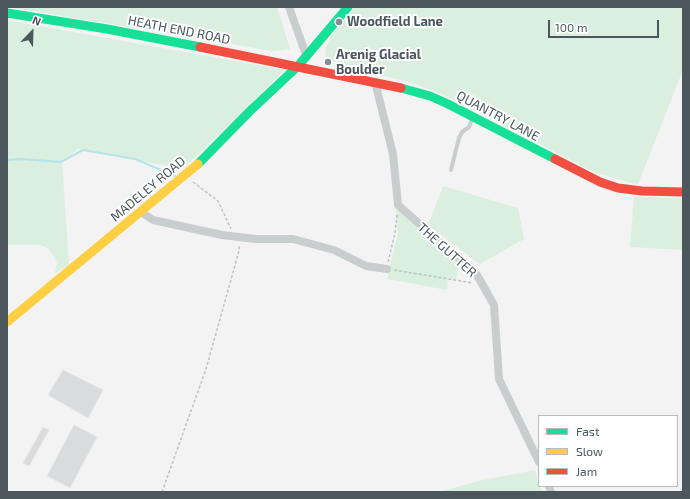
<!DOCTYPE html>
<html>
<head>
<meta charset="utf-8">
<style>
  body { margin:0 }
  #map { position:relative; width:690px; height:499px; overflow:hidden; background:#f3f3f3; font-family:"Exo 2",sans-serif }
  canvas { display:block }
  .frame { position:absolute; inset:0; border:8px solid #4b575d; pointer-events:none }
  .legend { position:absolute; left:538px; top:415px; width:140px; height:72px; box-sizing:border-box; background:#fff; border:1px solid #b7bcbe; margin:0; padding:5px 7px; list-style:none; font-size:12px; color:#4b575d }
  .legend li { display:flex; align-items:center; gap:8px; height:20px }
  .legend b { width:20px; border:1px solid #b7bcbe }
  .north { position:absolute; left:12px; top:12px; width:40px; height:40px; -webkit-text-stroke:3px #fff; paint-order:stroke; rotate:23deg; font-size:11px; font-weight:700; line-height:16px; text-align:center; color:#4b575d }
  .north::after { content:''; display:block; margin:auto; width:14px; height:18px; background:#4b575d; clip-path:polygon(50% 0,100% 100%,50% 72%,0 100%) }
  .scale { position:absolute; left:548px; top:20px; width:111px; height:18px; box-sizing:border-box; border:2px solid #4b575d; border-top:0; padding-left:5px; font-size:12px; line-height:14px; white-space:nowrap; color:#4b575d; -webkit-text-stroke:3px #fff; paint-order:stroke }
</style>
</head>
<body>
<div id="map">
<canvas width="690" height="499"></canvas>
<div class="frame"></div>
<ul class="legend">
<li><b style="height:5px;background:#16e098"></b>Fast</li>
<li><b style="height:5px;background:#ffcf43"></b>Slow</li>
<li><b style="height:5px;background:#f24e42"></b>Jam</li>
</ul>
<div class="north">N</div>
<div class="scale">100 m</div>
</div>
<script>
const g = document.querySelector('canvas').getContext('2d');
g.lineJoin = 'round';
function fillPath(path, color) {
  g.fillStyle = color;
  g.fill(path, 'evenodd');
}
function toPath(rows) {
  const path = new Path2D();
  for (const r of rows) {
    path.moveTo(r[0], r[1]);
    for (let i = 2; i < r.length; i += 2) path.lineTo(r[i], r[i + 1]);
  }
  return path;
}
function strokePath(path, color, width, dash) {
  g.strokeStyle = color;
  g.lineWidth = width;
  g.lineCap = dash ? 'butt' : 'round';
  g.setLineDash(dash || []);
  g.stroke(path);
}
function label(font, color, halo, rows, align = 'center') {
  g.font = font + ' "Exo 2",sans-serif';
  g.lineWidth = 4;
  g.setLineDash([]);
  g.textBaseline = 'middle';
  g.strokeStyle = halo;
  g.fillStyle = color;
  for (const [text, x, y, turn = 0] of rows) {
    g.save();
    g.translate(x, y);
    g.rotate((+turn || 0) * Math.PI / 180);
    g.textAlign = isNaN(turn) ? turn : align;
    if (halo) g.strokeText(text, 0, 0);
    g.fillText(text, 0, 0);
    g.restore();
  }
}
const green = toPath([
  [9,7,277,7,290,49,272,51],
  [355,7,683,7,683,70,638,184,631,183,594,172,440,93,411,83,329,61,326,56,325,51,331,36],
  [7,20,285,70,183,169,78,149,62,161,69,265,55,273,57,263,49,249,41,245,7,245],
  [443,186,518,208,524,239,480,264,428,225],
  [634,197,683,198,683,250,630,247],
  [396,208,459,266,456,280,448,278,447,290,387,279,398,232],
  [535,470,539,486,543,492,440,492,478,481]
]);
const stream = toPath([
  [7,160,21,159,61,162,83,150,135,159,175,176]
]);
const building = toPath([
  [63,370,103,390,88,418,48,395,63,370],
  [74,425,97,437,70,488,47,476,74,425],
  [43,427,49,430,29,466,23,463,43,427]
]);
const path = toPath([
  [193,182,218,201,231,229],
  [388,262,395,233,397,215],
  [394,270,473,283],
  [162,492,206,369,239,251,239,245]
]);
const lane = toPath([
  [451,170,459,138,462,132,469,127,473,117]
]);
const street = toPath([
  [289,7,306,55],
  [375,82,393,154,398,205,477,275,494,305,499,379,539,462],
  [141,212,153,220,222,235,255,239,293,239,334,250,366,266,387,269],
  [549,486,551,492]
]);
const fast = toPath([
  [7,13,107,29,200,47],
  [401,88,430,96,448,104,555,159],
  [198,164,250,111,298,66,348,7]
]);
const slow = toPath([
  [7,322,198,164]
]);
const jam = toPath([
  [200,47,401,88],
  [555,159,600,182,618,188,642,191,683,192]
]);
const markers = [
  [339,22,4,"#868e92"],
  [328,62,4,"#868e92"]
];
const poiNames = [
  ["Woodfield Lane",347,22],
  ["Arenig Glacial",336,55],
  ["Boulder",336,70]
];
const streetNames = [
  ["HEATH END ROAD",179,30,11],
  ["QUANTRY LANE",498,116,28],
  ["MADELEY ROAD",148,189,-40],
  ["THE GUTTER",447,250,42]
];
fillPath(green, '#daefe0');
strokePath(stream, '#b4e4e8', 2);
fillPath(building, '#dadbdc');
strokePath(building, '#e4e5e5', 1);
strokePath(path, '#bbc4c0', 1.5, [3, 2]);
strokePath(lane, '#cacdce', 4);
strokePath(street, '#cacdce', 8);
strokePath(fast, '#16e098', 9);
strokePath(slow, '#ffcf43', 9);
strokePath(jam, '#f24e42', 9);
for (const [x, y, r, color] of markers) {
  const dot = new Path2D();
  dot.arc(x, y, r, 0, 2 * Math.PI);
  g.fillStyle = color;
  g.fill(dot);
  strokePath(dot, '#fff', 1.5);
}
label('bold 13px', '#4b575d', '#fff', poiNames, 'left');
label('13px', '#4b575d', '#fff', streetNames);
</script>
</body>
</html>
